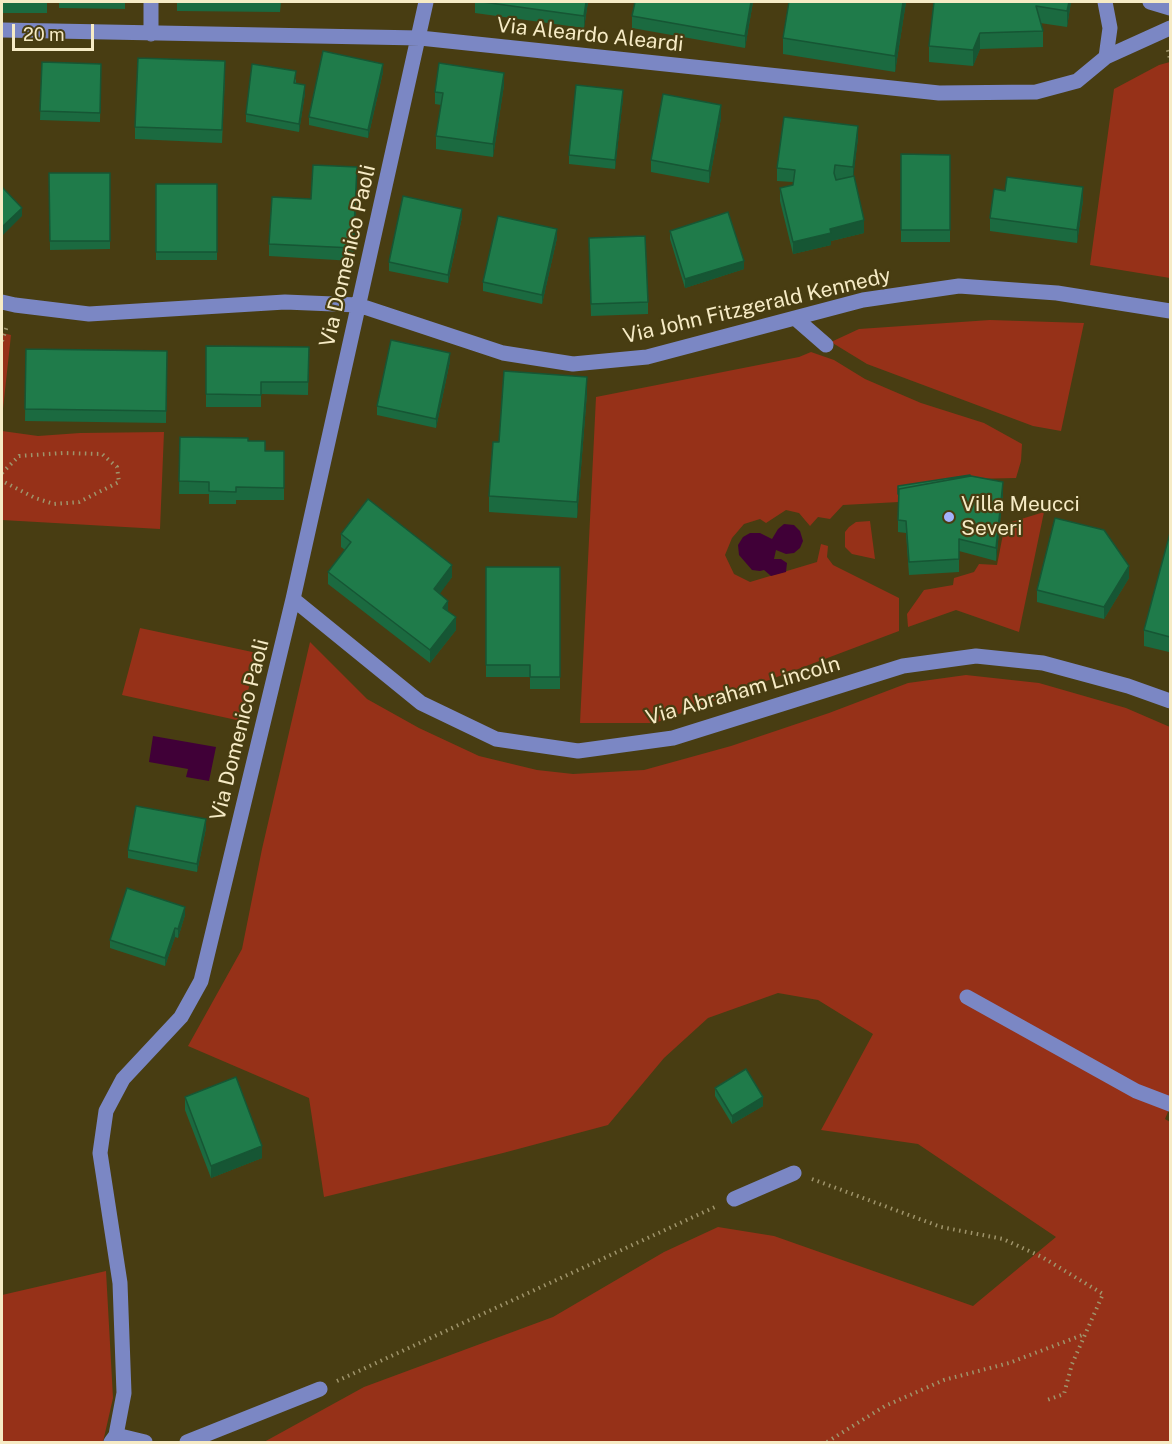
<!DOCTYPE html>
<html>
<head>
<meta charset="utf-8">
<style>
  body { margin:0 }
  #map { position:relative; width:1172px; height:1444px; overflow:hidden; background:#483d12; font-family:"Public Sans",sans-serif }
  canvas { display:block }
  .frame { position:absolute; inset:0; border:3px solid #f6ebc5; pointer-events:none }
  .scale { position:absolute; left:12px; top:24px; width:82px; height:27px; box-sizing:border-box; border:3px solid #f6ebc5; border-top:0; padding-left:8px; font-size:18px; line-height:21px; white-space:nowrap; color:#f6ebc5; -webkit-text-stroke:4px #483d12; paint-order:stroke }
</style>
</head>
<body>
<div id="map">
<canvas width="1172" height="1444"></canvas>
<div class="frame"></div>
<div class="scale">20 m</div>
</div>
<script>
const g = document.querySelector('canvas').getContext('2d');
g.lineJoin = 'round';
function fillPath(path, color) {
  g.fillStyle = color;
  g.fill(path, 'evenodd');
}
function toPath(rows) {
  const path = new Path2D();
  for (const r of rows) {
    path.moveTo(r[0], r[1]);
    for (let i = 2; i < r.length; i += 2) path.lineTo(r[i], r[i + 1]);
  }
  return path;
}
function strokePath(path, color, width, dash) {
  g.strokeStyle = color;
  g.lineWidth = width;
  g.lineCap = dash ? 'butt' : 'round';
  g.setLineDash(dash || []);
  g.stroke(path);
}
function label(font, color, halo, rows, align = 'center') {
  g.font = font + ' "Public Sans",sans-serif';
  g.lineWidth = 4.5;
  g.setLineDash([]);
  g.textBaseline = 'middle';
  g.strokeStyle = halo;
  g.fillStyle = color;
  for (const [text, x, y, turn = 0] of rows) {
    g.save();
    g.translate(x, y);
    g.rotate((+turn || 0) * Math.PI / 180);
    g.textAlign = isNaN(turn) ? turn : align;
    if (halo) g.strokeText(text, 0, 0);
    g.fillText(text, 0, 0);
    g.restore();
  }
}
const green = toPath([
  [1170,62,1170,278,1090,265,1114,89,1159,65],
  [990,320,1084,323,1061,431,1033,426,867,364,831,342,859,329],
  [2,333,11,335,2,418],
  [811,352,834,360,865,379,921,403,984,423,1022,444,1021,461,1016,478,970,479,899,502,843,505,830,519,818,517,810,526,799,513,786,510,766,523,760,519,744,524,732,538,725,555,734,574,750,582,817,562,821,544,828,546,827,557,833,565,899,598,899,631,655,723,580,723,596,397,799,357],
  [2,431,38,436,80,433,164,432,160,529,2,520],
  [1044,512,1019,632,956,610,908,627,907,614,924,590,953,585,954,578,974,572,979,564,997,565,1005,524],
  [870,521,875,559,852,554,845,547,845,532,849,527,856,522],
  [140,628,257,653,241,721,122,695],
  [310,642,367,699,419,728,479,756,537,770,573,774,644,770,731,746,829,713,908,683,966,675,1039,683,1126,708,1170,727,1170,1107,1165,1119,1170,1122,1170,1442,264,1442,364,1387,553,1317,664,1252,718,1227,774,1236,973,1306,1056,1237,918,1144,821,1130,873,1034,818,1000,778,993,708,1018,664,1058,608,1125,503,1153,324,1197,309,1098,188,1046,242,949,262,849],
  [106,1271,113,1398,103,1442,2,1442,2,1295]
]);
const water = toPath([
  [784,524,794,525,800,531,803,541,800,548,794,553,786,554,776,550,774,559,781,559,787,563,786,572,771,576,764,570,760,571,752,570,739,555,738,545,743,537,750,533,760,533,772,539,778,529],
  [153,736,216,747,209,781,186,777,188,769,149,762]
]);
const path = toPath([
  [1168,50,1170,59],
  [2,341,7,326],
  [2,473,19,456,63,453,102,454,117,467,119,482,79,502,54,504,35,498,2,481],
  [812,1179,941,1227,1003,1239,1042,1257,1103,1294,1072,1364,1064,1394,1047,1400],
  [337,1381,715,1207],
  [827,1442,885,1406,944,1380,1009,1363,1085,1334]
]);
const minor = toPath([
  [1150,2,1170,8],
  [2,30,420,38,939,93,1036,92,1077,81,1106,57,1110,28,1105,2],
  [151,34,151,2],
  [1106,57,1170,28],
  [2,302,15,305,89,314,285,302,358,305,503,353,573,364,647,357,863,300,959,286,1057,293,1170,311],
  [795,318,826,345],
  [293,599,421,703,496,739,578,751,673,738,903,666,976,656,1043,663,1128,686,1170,701],
  [967,997,1136,1091,1170,1104],
  [734,1199,794,1173],
  [116,1435,145,1442],
  [111,1442,116,1435,124,1393,120,1283,100,1153,106,1111,123,1079,181,1017,201,981,293,599,426,2],
  [187,1442,320,1389]
]);
const wall = toPath([
  [2,2,47,2,47,13,2,13],
  [59,2,125,2,125,9,59,8],
  [177,2,281,2,280,12,177,11],
  [340,2,413,2,340,3],
  [475,2,588,2,584,28,475,13],
  [753,2,745,48,632,28,632,16],
  [789,2,906,2,895,72,783,54,783,38],
  [934,2,1071,2,1067,27,1040,23,1043,31,1043,47,980,49,973,66,929,62,929,46],
  [42,62,101,64,100,122,40,120],
  [383,72,368,138,309,125,309,117],
  [225,74,222,143,135,139,135,127],
  [296,79,296,83,305,93,299,132,246,122,246,114],
  [504,85,493,157,436,149,436,136,441,105,435,104,435,92],
  [623,98,615,169,569,164,569,155],
  [721,118,709,183,651,172,651,160],
  [858,138,853,177,864,233,831,241,831,245,793,254,780,201,780,188,793,185,793,182,777,181,777,168],
  [901,154,950,155,950,242,901,242],
  [49,173,110,173,110,249,50,250],
  [357,180,353,261,269,256,269,244,311,199],
  [156,184,217,184,217,260,156,260],
  [1083,200,1077,243,990,231,990,218],
  [462,217,448,283,389,271,389,262],
  [670,231,744,269,685,288,670,239],
  [557,238,542,304,483,291,483,282],
  [589,251,648,302,648,314,591,316],
  [206,346,309,347,308,395,261,394,261,407,206,407],
  [26,349,167,351,166,423,25,421],
  [450,361,436,428,377,415,377,406],
  [587,393,577,518,489,512,489,496,499,442],
  [180,437,248,441,265,451,284,451,284,500,236,500,236,504,209,504,209,494,179,494],
  [970,476,1003,494,996,561,959,551,959,572,909,575,906,533,898,532,898,520],
  [1170,533,1170,664,1169,664,1169,652,1144,646,1144,630],
  [341,534,452,577,439,594,456,630,430,663,328,584,328,572,345,550,341,547],
  [486,567,560,567,560,689,530,689,530,677,486,677],
  [1129,578,1104,619,1037,602,1037,590],
  [206,828,197,872,128,858,128,850],
  [185,915,178,938,175,937,165,966,110,948,110,940],
  [715,1088,763,1106,732,1124,715,1096],
  [185,1097,262,1158,211,1178,185,1110]
]);
const shadedWall = toPath([
  [586,2,588,2,584,28,584,16],
  [751,2,753,2,745,48,745,36],
  [903,2,906,2,895,72,895,56],
  [1069,2,1071,2,1067,27,1067,11],
  [980,33,980,49,973,66,973,50],
  [383,64,383,72,368,138,368,130],
  [504,73,504,85,493,157,493,144],
  [305,85,305,93,299,132,299,124],
  [623,90,623,98,615,169,615,160],
  [721,105,721,118,709,183,709,171],
  [858,126,858,138,853,180,853,167],
  [357,167,357,180,353,261,353,248],
  [1083,187,1083,200,1077,243,1077,230],
  [22,208,22,216,2,236,2,227],
  [462,209,462,217,448,283,448,275],
  [864,220,864,233,831,241,831,245,793,254,793,242,830,229],
  [557,229,557,238,542,304,542,295],
  [744,261,744,269,685,288,685,279],
  [450,353,450,361,436,428,436,419],
  [587,377,587,393,577,518,577,502],
  [1003,482,1003,494,996,561,996,548],
  [452,565,452,577,434,602,434,589],
  [1129,566,1129,578,1104,619,1104,607],
  [448,601,448,613,443,608],
  [456,617,456,630,430,663,430,650],
  [206,819,206,828,197,872,197,864],
  [185,907,185,915,178,938,178,929],
  [175,928,175,937,165,966,165,958],
  [763,1097,763,1106,732,1124,732,1116],
  [262,1146,262,1158,211,1178,211,1166]
]);
const building = toPath([
  [483,2,586,2,584,16,483,2],
  [635,2,751,2,745,36,632,16,635,2],
  [789,2,903,2,895,56,783,38,789,2],
  [934,2,1069,2,1067,11,1036,6,1043,31,980,33,973,50,929,46,934,2],
  [323,51,383,64,368,130,309,117,323,51],
  [138,58,225,61,222,130,135,127,138,58],
  [42,62,101,64,100,113,40,111,42,62],
  [439,63,504,73,493,144,436,136,443,93,435,92,439,63],
  [252,64,296,71,294,83,305,85,299,124,246,114,252,64],
  [576,85,623,90,615,160,569,155,576,85],
  [663,94,721,105,709,171,651,160,663,94],
  [784,117,858,126,853,167,835,165,834,173,836,180,854,176,864,220,830,229,831,233,793,242,780,188,793,185,795,170,777,168,784,117],
  [901,154,950,155,950,230,901,230,901,154],
  [313,165,357,167,353,248,269,244,272,197,311,199,313,165],
  [49,173,110,173,110,241,50,241,49,173],
  [1007,177,1083,187,1077,230,990,218,994,189,1005,191,1007,177],
  [156,184,217,184,217,252,156,252,156,184],
  [2,187,22,208,2,227,2,187],
  [403,196,462,209,448,275,389,262,403,196],
  [728,212,744,261,685,279,670,231,728,212],
  [498,216,557,229,542,295,483,282,498,216],
  [645,236,648,302,591,304,589,238,645,236],
  [391,340,450,353,436,419,377,406,391,340],
  [206,346,309,347,308,382,261,382,261,395,206,394,206,346],
  [26,349,167,351,166,411,25,409,26,349],
  [504,371,587,377,577,502,489,496,493,442,499,442,504,371],
  [180,437,248,438,248,441,265,441,265,451,284,451,284,488,236,487,236,492,209,491,209,482,179,481,180,437],
  [970,475,970,476,899,489,898,494,898,486,970,475],
  [971,476,1003,482,996,548,959,539,959,559,909,562,906,521,898,520,899,489,971,476],
  [368,499,452,565,434,589,448,601,443,608,456,617,430,650,328,572,351,542,341,534,368,499],
  [1055,518,1104,530,1129,566,1104,607,1037,590,1055,518],
  [1170,533,1170,637,1144,630,1170,533],
  [486,567,560,567,560,677,530,677,530,665,486,665,486,567],
  [136,806,206,819,197,864,128,850,136,806],
  [127,888,185,907,178,929,175,928,165,958,110,940,127,888],
  [746,1069,763,1097,732,1116,715,1088,746,1069],
  [236,1077,262,1146,211,1166,185,1097,236,1077]
]);
const markers = [
  [949,517,6,"#a3b2fd"]
];
const streetNames = [
  ["Via Aleardo Aleardi",590,35,6],
  ["Via Domenico Paoli",348,256,-77],
  ["Via John Fitzgerald Kennedy",757,306,-13],
  ["Via Abraham Lincoln",743,691,-16],
  ["Via Domenico Paoli",240,730,-76]
];
const poiNames = [
  ["Villa Meucci",961,505],
  ["Severi",961,529]
];
fillPath(green, '#963118');
fillPath(water, '#400037');
strokePath(path, '#9f946b', 4, [1.5, 4.5]);
strokePath(minor, '#7b87c4', 15);
fillPath(wall, '#1b6a40');
fillPath(shadedWall, '#165634');
fillPath(building, '#1f7b4a');
strokePath(building, '#165634', 1.5);
for (const [x, y, r, color] of markers) {
  const dot = new Path2D();
  dot.arc(x, y, r, 0, 2 * Math.PI);
  g.fillStyle = color;
  g.fill(dot);
  strokePath(dot, '#483d12', 2);
}
label('21px', '#f6ebc5', '#483d12', streetNames);
label('21px', '#f6ebc5', '#483d12', poiNames, 'left');
</script>
</body>
</html>
